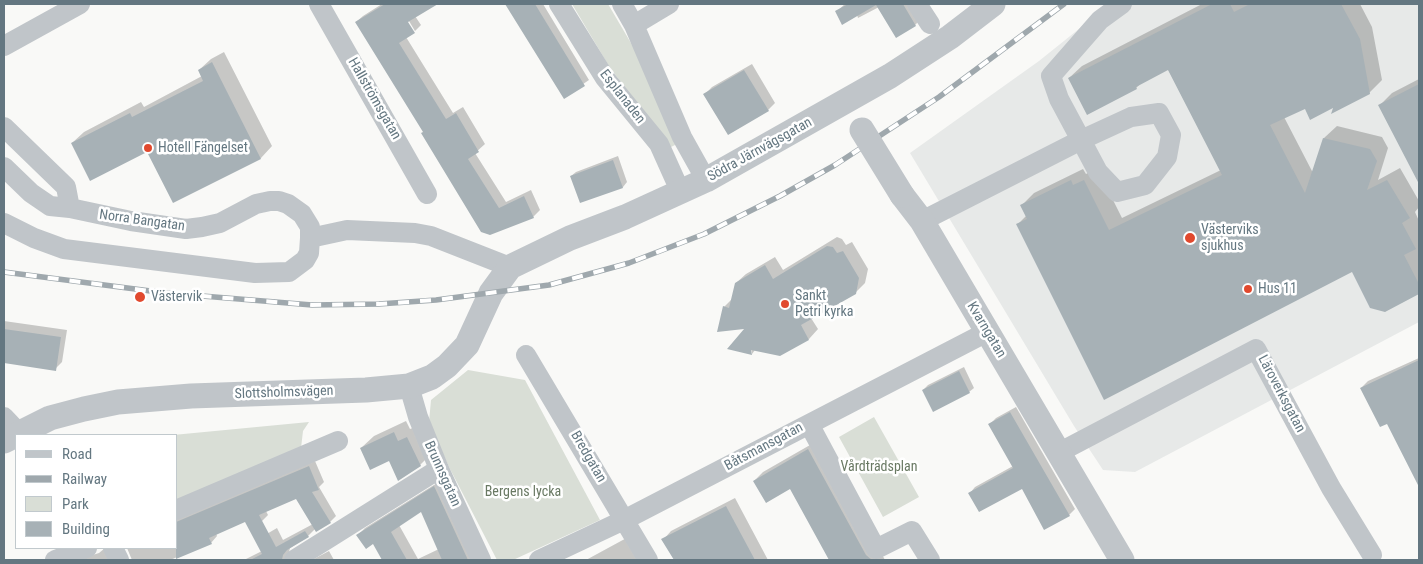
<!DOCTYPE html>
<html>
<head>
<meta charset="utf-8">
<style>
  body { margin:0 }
  #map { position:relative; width:1423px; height:564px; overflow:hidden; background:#f9f9f7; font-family:"Roboto Condensed",sans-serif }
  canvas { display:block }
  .frame { position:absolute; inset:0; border:5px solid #647781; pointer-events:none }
  .legend { position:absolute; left:15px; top:434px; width:162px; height:115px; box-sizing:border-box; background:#fff; border:1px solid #c1c9cd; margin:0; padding:6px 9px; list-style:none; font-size:15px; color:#647781 }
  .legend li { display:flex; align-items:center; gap:10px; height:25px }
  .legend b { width:25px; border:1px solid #c1c9cd }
</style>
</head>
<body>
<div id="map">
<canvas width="1423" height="564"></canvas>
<div class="frame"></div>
<ul class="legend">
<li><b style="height:6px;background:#c0c5c9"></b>Road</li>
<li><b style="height:6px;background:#9fa8ad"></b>Railway</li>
<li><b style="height:14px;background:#d9ded6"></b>Park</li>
<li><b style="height:14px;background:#a7b1b6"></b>Building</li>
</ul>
</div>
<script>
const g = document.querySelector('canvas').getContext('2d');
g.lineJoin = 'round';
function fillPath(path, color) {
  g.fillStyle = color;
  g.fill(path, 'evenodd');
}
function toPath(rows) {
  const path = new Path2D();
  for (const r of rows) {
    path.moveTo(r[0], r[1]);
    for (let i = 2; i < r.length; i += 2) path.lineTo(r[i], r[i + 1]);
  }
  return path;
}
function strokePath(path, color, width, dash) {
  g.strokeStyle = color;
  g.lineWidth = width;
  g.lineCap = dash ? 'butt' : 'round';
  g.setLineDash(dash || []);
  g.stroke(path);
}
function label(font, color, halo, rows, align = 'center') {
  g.font = font + ' "Roboto Condensed",sans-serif';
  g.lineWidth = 5;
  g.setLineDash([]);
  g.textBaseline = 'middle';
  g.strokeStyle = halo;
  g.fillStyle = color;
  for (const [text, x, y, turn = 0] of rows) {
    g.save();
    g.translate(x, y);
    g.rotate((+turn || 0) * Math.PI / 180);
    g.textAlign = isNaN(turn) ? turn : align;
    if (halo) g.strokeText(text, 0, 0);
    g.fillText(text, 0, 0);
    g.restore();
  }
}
const built = toPath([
  [1110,4,1419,4,1419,322,1135,472,1103,470,1074,426,910,153,1039,61]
]);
const green = toPath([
  [572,4,608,4,638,55,677,144,671,147,610,68],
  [468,370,525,380,600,520,513,560,497,560,448,465,429,422,431,400],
  [874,417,919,497,883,517,839,437],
  [309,422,303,431,301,448,176,500,176,435,173,435]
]);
const shadow = toPath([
  [382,4,434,4,415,16,421,25,415,31,406,16,406,37,453,113,463,107,485,144,475,153,506,202,531,190,540,210,533,217,490,234,356,22,363,16],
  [507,4,543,4,589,80,564,97],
  [845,4,912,4,921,19,915,25,879,7,858,18,857,15,836,12],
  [1202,4,1360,4,1372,27,1382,80,1369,93,1335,106,1305,108,1284,117,1313,173,1324,138,1337,126,1382,137,1388,148,1378,180,1400,168,1419,201,1419,207,1415,212,1419,221,1419,244,1418,245,1419,248,1419,293,1385,310,1352,271,1017,225,1027,215,1022,205,1034,193,1083,169,1086,174,1097,168,1122,218,1221,170,1168,69,1142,82,1136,88,1069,78,1082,66],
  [224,52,272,146,261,158,174,201,148,151,72,143,84,132,141,102,144,107,202,76,199,70,211,59],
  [752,64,775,103,768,110,705,94,712,87],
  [1419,79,1419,181,1380,105,1392,93],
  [618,156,627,182,623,187,581,202,571,176,576,172],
  [837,237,842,239,846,245,852,242,868,269,865,283,855,293,811,318,818,329,809,339,780,355,755,350,752,354,747,327,724,307,732,299,736,283,746,274,775,257,783,270],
  [4,321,67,330,62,362,55,369,4,362],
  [1419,358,1419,484,1387,422,1361,388,1368,381],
  [964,367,974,388,969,392,923,390,928,385],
  [1016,407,1075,509,1069,515,1022,488,970,493,975,487,1013,466,990,424,996,418],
  [406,421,410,429,420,425,432,453,420,465,361,448,374,436],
  [817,441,880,551,885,560,830,560,790,488,754,481,763,472],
  [315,461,324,482,319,487,336,516,330,522,316,528,308,536,290,548,289,552,293,560,244,560,262,551,265,535,277,528,283,540,313,524,297,498,266,511,268,515,262,521,246,521,216,533,217,536,211,543,170,560,132,560,127,548,176,548,176,517],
  [442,480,478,560,383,560,374,542,358,535,365,528],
  [421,510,439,549,418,559,399,525],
  [735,498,768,560,675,560,663,540,671,531],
  [632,535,646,560,586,560],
  [105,548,116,560,77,560,99,553],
  [329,551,334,560,312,560]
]);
const building = toPath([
  [385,4,438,4,408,22,415,33,399,43,446,119,456,113,479,152,468,159,499,208,524,196,534,218,490,235,481,232,421,133,423,132,355,22],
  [505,4,535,4,585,86,564,99],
  [848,4,903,4,916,26,896,38,876,5,842,25,835,11],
  [1212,4,1230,4,1234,12,1250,4,1341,4,1360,39,1370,94,1331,114,1333,108,1310,120,1305,109,1270,125,1305,193,1323,138,1370,149,1377,161,1367,190,1387,180,1410,218,1402,223,1416,249,1404,255,1419,284,1419,294,1385,312,1370,308,1352,272,1104,400,1016,224,1027,219,1020,205,1071,180,1073,185,1084,180,1109,230,1222,175,1168,70,1136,87,1137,89,1087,115,1068,78],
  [212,62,261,159,173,203,147,152,90,181,71,143,130,113,132,117,203,81,198,70],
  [744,70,769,111,728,135,703,94],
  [1419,84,1419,184,1378,105],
  [613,160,623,188,580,203,570,176],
  [827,246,833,247,837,253,843,251,859,278,856,294,801,325,809,340,780,356,751,350,752,355,727,349,744,329,717,332,723,306,729,308,735,283,765,265,773,279],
  [4,329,61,337,56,371,4,363],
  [1419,360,1419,487,1387,424,1380,427,1360,388],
  [959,371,970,393,933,412,922,390],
  [1010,412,1070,516,1044,530,1022,489,979,512,968,493,1013,468,988,424],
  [394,432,398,441,407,437,421,466,398,481,389,461,370,470,360,448],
  [808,449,866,555,872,560,829,560,790,489,766,503,753,481],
  [309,466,319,490,312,492,331,523,316,532,296,499,259,515,276,547,305,531,309,537,287,550,283,555,282,560,250,560,262,554,245,522,209,538,212,544,176,559,176,522],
  [434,486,468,560,442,560,421,512,391,532,407,560,382,560,373,544,366,549,356,535],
  [726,506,755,560,674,560,661,539]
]);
const minor = toPath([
  [319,4,427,194],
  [559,4,605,78,659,144,681,193],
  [622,4,634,25,682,137,706,180],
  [917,4,930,24],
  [634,25,669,4],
  [4,46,80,4],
  [4,127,66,187,70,208],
  [4,167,31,193,50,206,70,208,131,221,186,229,202,227,220,223,256,204,270,201,279,201,288,204,302,214,310,227,310,238,309,253,305,260,289,272,255,273,64,249,34,238,4,223],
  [922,221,1081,140,1131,117,1159,113,1171,135,1167,157,1145,185,1117,192,1098,172,1081,140,1059,99,1051,76,1100,20,1122,4],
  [310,238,347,230,415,233,431,236,510,267],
  [526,355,648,560],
  [409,386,418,417,439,469,481,560],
  [4,417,21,435],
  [809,424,876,549,912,531,930,560],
  [1058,453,1256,349,1331,488,1372,555],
  [176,510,338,441],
  [113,548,119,560],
  [55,560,87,548],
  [294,560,439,469],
  [539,560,624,520,987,332]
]);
const tertiary = toPath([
  [902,195,922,221,1122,560],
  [4,441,50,418,84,409,118,402,191,396,366,390,409,386,432,377,447,366,467,345,491,293,510,267,570,238,625,217,706,180,890,76,950,37,993,4]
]);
const rail = toPath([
  [4,272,166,293,312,305,379,304,436,300,549,285,629,263,704,234,780,196,835,165,939,97,1064,4]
]);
const tertiaryBridge = toPath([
  [862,130,902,195]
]);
const markers = [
  [148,148,5,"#e1492e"],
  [1190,238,6,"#e1492e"],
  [1248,289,5,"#e1492e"],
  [140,297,6,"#e1492e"],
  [785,304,5,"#e1492e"]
];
const streetNames = [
  ["Esplanaden",622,97,52],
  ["Hallströmsgatan",374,99,60],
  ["Södra Järnvägsgatan",760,150,-29],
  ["Norra Bangatan",142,221,8],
  ["Kvarngatan",986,330,59],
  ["Slottsholmsvägen",284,393,-2],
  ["Läroverksgatan",1281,394,62],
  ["Båtsmansgatan",764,447,-28],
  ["Bredgatan",588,457,60],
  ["Brunnsgatan",442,474,66]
];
const poiNames = [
  ["Hotell Fängelset",158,148],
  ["Västerviks",1201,230],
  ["sjukhus",1201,246],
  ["Hus 11",1258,289],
  ["Sankt",795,296],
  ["Petri kyrka",795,312],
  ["Västervik",151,297]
];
const parkNames = [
  ["Vårdträdsplan",879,467],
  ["Bergens lycka",523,492]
];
fillPath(built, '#e7e9e8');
fillPath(green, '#d9ded6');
fillPath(shadow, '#0003');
fillPath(building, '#a7b1b6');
strokePath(minor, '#c0c5c9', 20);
strokePath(tertiary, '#c0c5c9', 25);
strokePath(rail, '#9fa8ad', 5.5);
strokePath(rail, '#fff', 4, [11]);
strokePath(tertiaryBridge, '#c0c5c9', 25);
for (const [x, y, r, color] of markers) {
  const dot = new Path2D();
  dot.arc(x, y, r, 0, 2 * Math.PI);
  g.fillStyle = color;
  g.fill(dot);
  strokePath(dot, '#fff', 2);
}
label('14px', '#647781', '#fff', streetNames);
label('14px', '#647781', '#fff', poiNames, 'left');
label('14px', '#697963', '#fff', parkNames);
</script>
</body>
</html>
